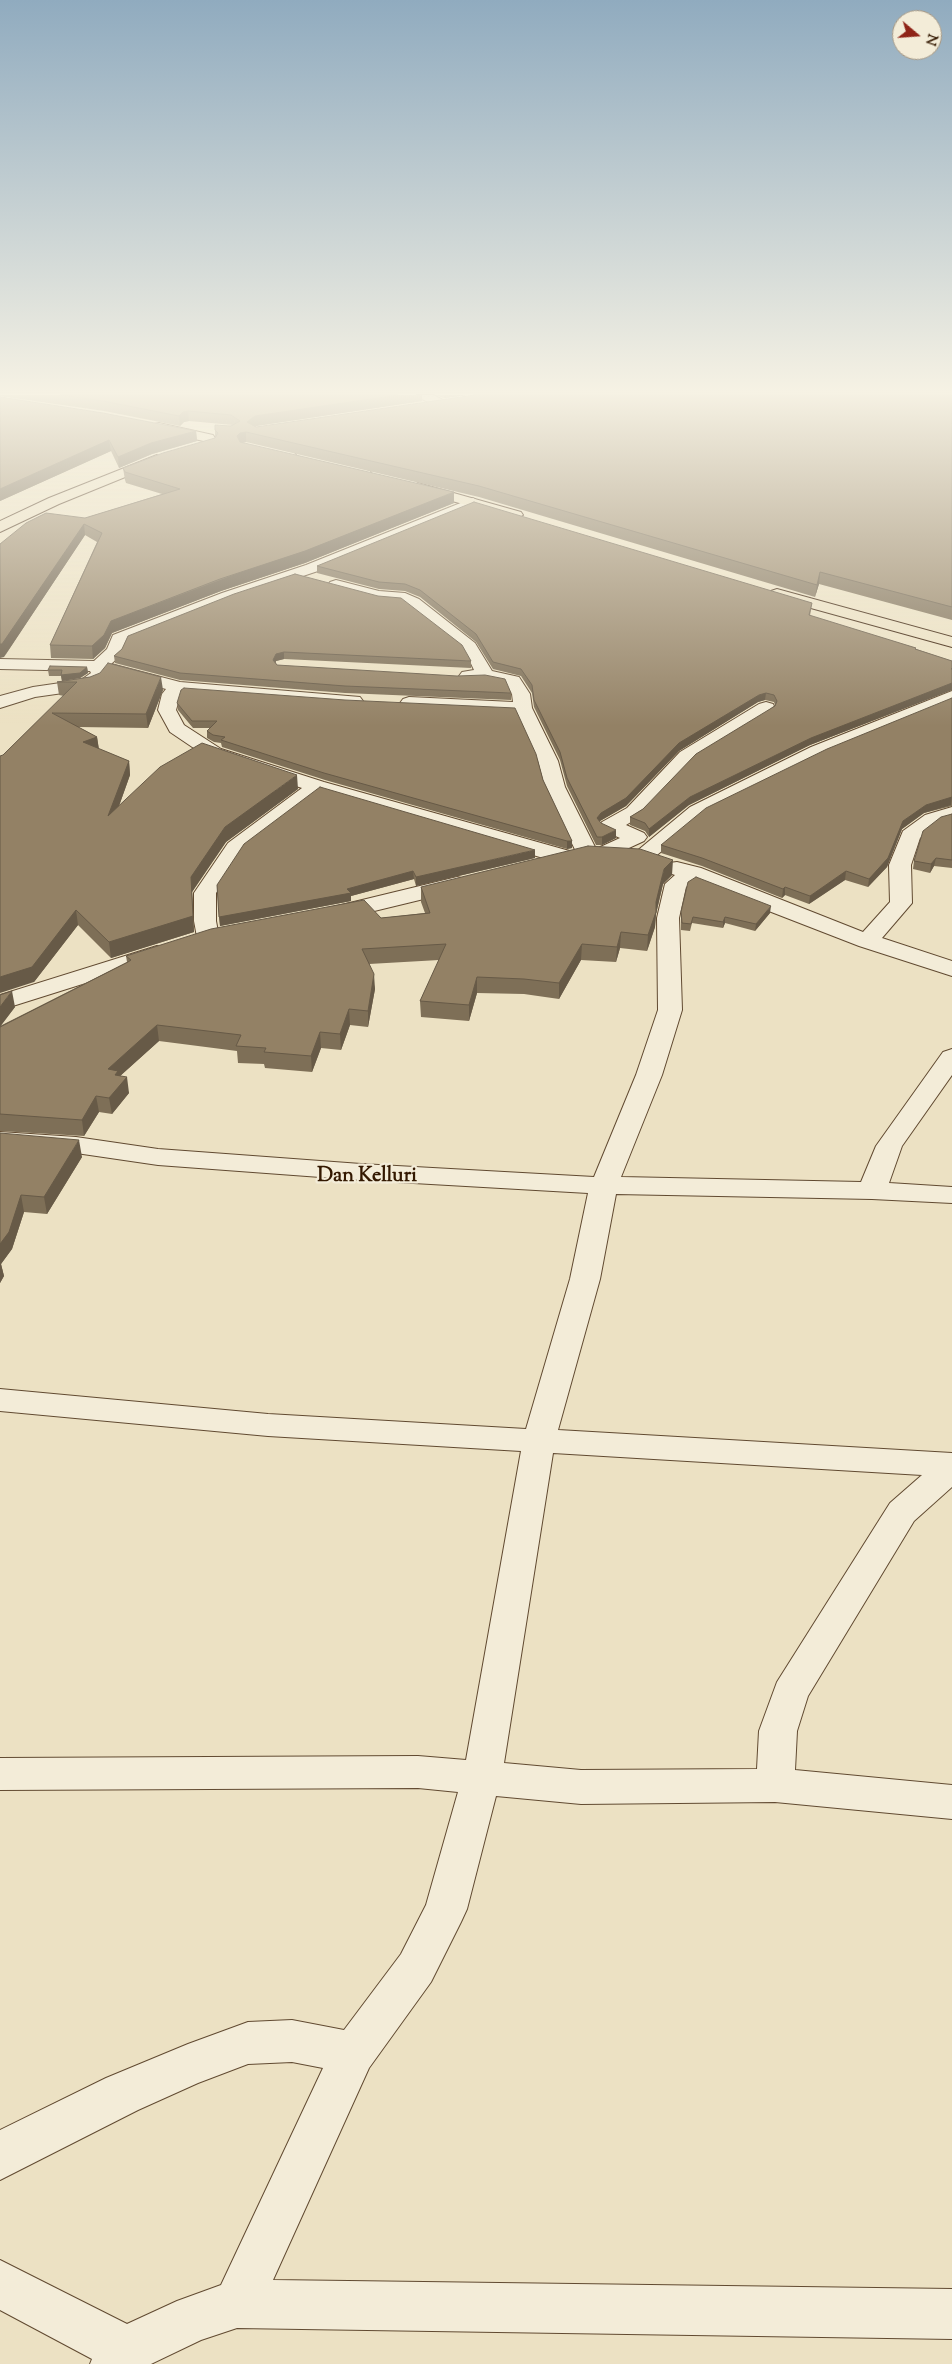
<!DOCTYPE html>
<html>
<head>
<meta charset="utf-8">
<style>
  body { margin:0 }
  #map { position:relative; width:952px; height:2364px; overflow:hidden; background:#ece1c3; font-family:"Sorts Mill Goudy",serif }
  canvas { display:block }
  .north { position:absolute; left:892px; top:10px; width:50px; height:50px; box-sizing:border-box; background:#f3ecd8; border:1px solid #a69782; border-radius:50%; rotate:108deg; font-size:14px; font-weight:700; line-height:20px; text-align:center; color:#331800 }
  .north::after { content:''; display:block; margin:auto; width:18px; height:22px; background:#8f2418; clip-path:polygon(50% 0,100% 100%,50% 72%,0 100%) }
</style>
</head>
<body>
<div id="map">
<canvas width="952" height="2364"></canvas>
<div class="north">N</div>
</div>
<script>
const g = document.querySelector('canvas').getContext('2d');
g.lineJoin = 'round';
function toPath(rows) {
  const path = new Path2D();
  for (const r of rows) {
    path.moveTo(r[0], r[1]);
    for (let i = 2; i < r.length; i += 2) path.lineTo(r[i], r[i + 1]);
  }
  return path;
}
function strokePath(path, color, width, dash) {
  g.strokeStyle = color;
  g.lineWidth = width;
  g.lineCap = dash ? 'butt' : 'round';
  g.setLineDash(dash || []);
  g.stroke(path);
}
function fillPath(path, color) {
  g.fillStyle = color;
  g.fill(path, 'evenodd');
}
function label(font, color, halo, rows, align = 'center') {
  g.font = font + ' "Sorts Mill Goudy",serif';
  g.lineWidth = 4.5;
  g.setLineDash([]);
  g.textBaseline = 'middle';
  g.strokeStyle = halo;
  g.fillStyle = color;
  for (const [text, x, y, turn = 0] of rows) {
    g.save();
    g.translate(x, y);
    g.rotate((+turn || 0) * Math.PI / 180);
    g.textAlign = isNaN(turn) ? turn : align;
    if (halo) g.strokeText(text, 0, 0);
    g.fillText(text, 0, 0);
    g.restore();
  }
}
const minor = toPath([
  [417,395,433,395,451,404,449,407,441,407,419,398,417,395],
  [473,498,480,502,478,505,318,571,234,599,127,642,121,655,111,664,180,682,360,697,363,701,360,705,354,707,184,693,180,696,176,710,184,725,221,749,324,782,573,852,576,857,573,862,565,863,557,862,320,793,243,851,216,893,216,921,219,937,216,942,208,944,200,942,197,937,194,921,194,893,228,843,302,788,207,757,170,732,158,710,162,694,166,689,109,674,100,685,91,689,35,697,0,708,0,696,33,687,81,680,91,673,90,671,0,669,0,659,94,661,107,649,113,635,222,593,306,565,473,498],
  [336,580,379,591,405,593,419,599,475,643,492,671,519,677,530,694,532,708,558,761,565,787,596,849,620,838,602,830,599,826,602,822,627,808,680,752,759,704,766,702,773,704,775,708,773,712,694,760,641,816,626,825,644,833,647,837,644,841,603,860,595,857,587,859,579,858,545,787,538,761,516,713,409,709,403,707,400,703,403,699,409,697,513,702,512,694,506,685,485,680,462,680,459,676,462,672,474,670,468,657,463,651,407,605,330,588,328,585,330,582,336,580],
  [952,691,952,703,825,755,704,815,650,861,642,862,634,861,631,856,690,807,811,747,952,691],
  [952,807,952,820,939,823,920,838,911,865,912,903,882,938,952,961,952,976,859,946,694,882,686,887,679,918,682,1010,662,1075,621,1177,861,1182,876,1146,943,1052,952,1049,952,1075,902,1146,889,1183,952,1187,952,1203,872,1199,616,1194,600,1279,558,1430,952,1453,952,1487,914,1521,808,1696,797,1731,795,1770,952,1785,952,1819,775,1802,581,1804,496,1796,467,1909,461,1922,431,1982,369,2068,273,2280,952,2289,952,2339,237,2328,201,2340,151,2364,90,2364,92,2359,0,2310,0,2260,127,2324,177,2301,221,2285,323,2068,292,2062,248,2064,198,2083,138,2110,0,2180,0,2130,106,2078,188,2044,248,2022,292,2020,344,2030,401,1954,426,1905,458,1792,418,1788,0,1790,0,1758,418,1756,466,1760,521,1451,268,1436,0,1411,0,1389,268,1414,526,1429,570,1279,588,1193,361,1180,158,1165,76,1153,0,1148,0,1132,76,1137,158,1149,361,1164,594,1177,636,1075,658,1010,657,918,665,884,675,875,669,873,666,868,669,863,677,862,701,868,863,932,890,902,889,865,903,831,925,815,952,807],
  [553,1453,922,1475,890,1503,777,1682,759,1731,757,1769,581,1770,504,1763,553,1453],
  [457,877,465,879,468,884,465,889,333,921,325,919,322,914,325,909,457,877],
  [157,946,165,948,169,953,165,958,0,1010,0,995,157,946]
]);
const major = toPath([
  [159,423,213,435,215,438,208,442,154,430,152,427,154,424,159,423],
  [302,448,370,471,372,474,365,478,360,477,297,455,295,452,302,448],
  [157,455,164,459,162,462,59,504,0,532,0,521,49,498,157,455],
  [418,483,521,512,523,515,516,519,413,490,411,487,418,483],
  [777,589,952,637,952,647,771,597,769,594,771,591,777,589]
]);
const wall = toPath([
  [0,395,422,395,422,401,256,426,255,427,256,427,952,395,952,620,819,584,815,597,479,497,246,442,243,443,454,503,305,563,221,591,112,633,105,648,93,659,51,658,50,645,97,542,85,535,4,657,85,518,162,494,126,483,125,480,123,468,215,438,215,430,233,425,189,421,184,422,180,426,104,411,0,396],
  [436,395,467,395,444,398],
  [0,397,196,431,197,441,152,454,119,468,111,451,0,501],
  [317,566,812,603,810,616,916,648,916,649,952,661,952,690,810,745,689,805,649,837,645,831,630,825,630,817,643,809,775,705,774,702,765,700,758,702,679,751,626,806,600,821,600,822,616,838,602,845,596,845,567,786,560,760,534,707,532,693,521,676,493,669,476,642,420,597,405,591,379,589,317,573],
  [128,636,471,661,471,668,284,659,276,661,276,663,277,665,511,693,511,700,345,693,180,680,115,663,114,656,122,649],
  [87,667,88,673,80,678,62,681,61,676,49,676,48,670],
  [90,677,163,690,148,728,78,727,97,737,99,749,129,761,130,775,119,806,298,789,226,842,192,892,194,932,111,958,78,925,34,982,3,755,64,696,59,695,57,682],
  [952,698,952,806,924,813,902,829,887,867,868,887,845,880,809,904,785,895,782,898,702,866,661,853,661,845],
  [177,703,543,780,572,841,572,848,567,849,325,780,222,747,221,743,214,742,207,738,207,731,210,728,193,728,178,710],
  [952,814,952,868,934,866,930,873,913,869,914,861],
  [535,858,416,886,414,879,351,896,351,901,220,926,217,885],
  [672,875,663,884,656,914,655,927,647,951,620,948,616,962,581,960,559,999,524,994,477,993,469,1021,421,1017,420,1001,439,960,369,964,375,989,368,1027,350,1025,341,1050,321,1048,312,1072,265,1068,264,1064,238,1063,237,1051,159,1041,120,1076,129,1093,112,1114,99,1112,84,1136,0,1131,0,995,15,1007,0,1026,127,962,126,956,381,918,425,913,421,902,421,887],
  [681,912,770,913,755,931,725,923,723,928,692,923,690,931,681,930],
  [0,1133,82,1157,47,1214,24,1212,12,1249,1,1264,4,1276,0,1283]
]);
const shadedWall = toPath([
  [398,395,422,395,422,401,256,426,247,433,247,422,255,416],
  [444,395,467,395,444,398],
  [188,411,189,421,184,422,180,426,179,416,183,412],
  [196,431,197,441,152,454,119,468,118,457,151,443],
  [246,432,246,442,241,443,237,436,240,433],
  [109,440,111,451,0,501,0,489],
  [454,492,454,503,305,563,221,591,112,633,105,648,93,659,92,646,111,621],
  [84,524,85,535,4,657,0,658,0,644],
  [820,572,819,584,815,597,817,585],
  [284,652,284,659,276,661,274,667,273,660,276,654],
  [87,667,88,673,80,678,62,681,61,675],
  [161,677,163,690,148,728,146,714],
  [952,683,952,690,810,745,689,805,649,837,649,829,690,797,811,738],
  [766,693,765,700,758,702,679,751,626,806,600,821,597,826,597,818,601,813,679,743,759,695],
  [97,737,99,751,83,742],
  [129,761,130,775,110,831,108,816],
  [297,775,298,789,226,842,192,892,194,932,111,958,109,942,191,877,225,827],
  [952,797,951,805,924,813,902,829,887,867,868,887,869,879,903,821,926,805],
  [616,830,616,838,602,845,602,837],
  [567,841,572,841,572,848,567,849],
  [535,850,535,858,416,886,416,877],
  [936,858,934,866,930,873,931,864],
  [673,860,672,875,663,884,656,914,655,927,647,951,648,935,664,869],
  [413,871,414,879,351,896,351,901,220,926,219,917,347,889],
  [846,871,845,880,809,904,810,896],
  [785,887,785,895,782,898,783,889],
  [771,906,770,913,755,931,756,924],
  [76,910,78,925,34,982,0,993,0,977],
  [725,917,725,923,723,928,723,922],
  [621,932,620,948,616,962,617,947],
  [582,944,581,960,559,999,559,983],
  [374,974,375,989,368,1027,368,1011],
  [477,977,477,993,469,1021,469,1005],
  [12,991,15,1007,0,1027,0,1007],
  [349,1009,350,1025,341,1050,340,1034],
  [157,1025,159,1041,119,1077,127,1077,129,1093,112,1114,109,1098,108,1069],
  [320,1032,321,1048,312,1072,311,1056],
  [96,1096,99,1112,84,1136,82,1120],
  [79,1140,82,1157,47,1214,44,1197],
  [21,1195,24,1212,12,1249,1,1264,4,1276,0,1283,0,1244]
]);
const building = toPath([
  [61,395,398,395,255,416,247,422,256,427,475,395,952,395,952,607,820,572,817,585,479,486,246,432,240,433,237,436,240,442,454,492,305,551,220,579,111,621,104,635,92,646,50,645,102,533,84,524,2,644,0,644,0,544,26,523,46,513,85,518,180,489,125,472,123,468,163,453,215,438,218,433,215,430,215,425,231,426,240,421,231,415,188,411,183,412,179,416,103,401,61,395],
  [0,397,103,413,196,431,151,443,118,457,109,440,0,489,0,397],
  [474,502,812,603,809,615,916,648,915,649,952,661,952,668,951,669,952,669,952,683,811,738,690,797,649,829,645,823,630,817,643,809,696,754,775,706,777,701,774,695,766,693,759,695,679,743,626,798,601,813,597,818,601,823,616,830,602,837,597,837,567,778,560,752,534,700,532,685,521,669,493,662,476,634,420,590,405,584,379,582,317,566,474,502],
  [295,574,378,596,401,598,462,645,471,661,284,652,276,654,273,660,277,665,457,676,485,675,505,679,511,693,345,686,180,673,114,656,122,649,128,636,234,594,295,574],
  [108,663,161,677,146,714,52,713,97,737,83,742,129,761,108,816,160,767,202,743,297,775,225,827,191,877,193,916,109,942,76,910,32,967,0,977,0,756,3,755,77,682,57,682,90,677,100,673,108,663],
  [50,666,87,667,80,673,61,675,62,670,48,670,50,666],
  [184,688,345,700,515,708,536,754,543,780,572,841,567,841,324,773,221,740,225,737,213,735,207,731,217,721,192,721,177,703,181,690,184,688],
  [952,698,952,797,926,805,903,821,888,858,869,879,846,871,810,896,785,887,783,889,702,858,661,845,706,808,827,749,952,698],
  [320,787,535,850,416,877,413,871,347,889,351,893,219,917,217,885,244,844,320,787],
  [952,814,952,860,936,858,931,864,914,861,923,831,941,817,952,814],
  [588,846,640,849,673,860,664,869,656,902,656,912,648,935,621,932,617,947,582,944,559,983,524,979,477,977,469,1005,420,1001,446,944,362,949,374,974,368,1011,349,1009,340,1034,320,1032,311,1056,264,1052,266,1048,236,1046,241,1035,157,1025,108,1069,118,1071,115,1075,127,1077,109,1098,96,1096,82,1120,0,1114,0,1027,128,962,131,960,126,956,211,929,364,900,381,918,430,913,421,887,588,846],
  [696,877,771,906,756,924,725,917,723,922,693,917,691,924,682,923,681,912,688,882,696,877],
  [12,991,0,1007,0,995,12,991],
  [0,1133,79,1140,44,1197,21,1195,9,1232,0,1244,0,1133]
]);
const districtNames = [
  ["Dan Kelluri",367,1178]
];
strokePath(minor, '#614a31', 2);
strokePath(major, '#331800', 2);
fillPath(minor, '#f3ecd8');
fillPath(major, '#ece1c3');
fillPath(wall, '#7e6f57');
fillPath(shadedWall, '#675a47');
fillPath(building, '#938165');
strokePath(building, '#675a47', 1);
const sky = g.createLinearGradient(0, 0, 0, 726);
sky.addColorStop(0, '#90abbf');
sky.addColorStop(0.54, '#f6f2e4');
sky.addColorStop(1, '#f6f2e400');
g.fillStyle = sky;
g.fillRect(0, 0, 952, 726);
label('bold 20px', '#331800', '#f3ecd8', districtNames);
</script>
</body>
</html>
